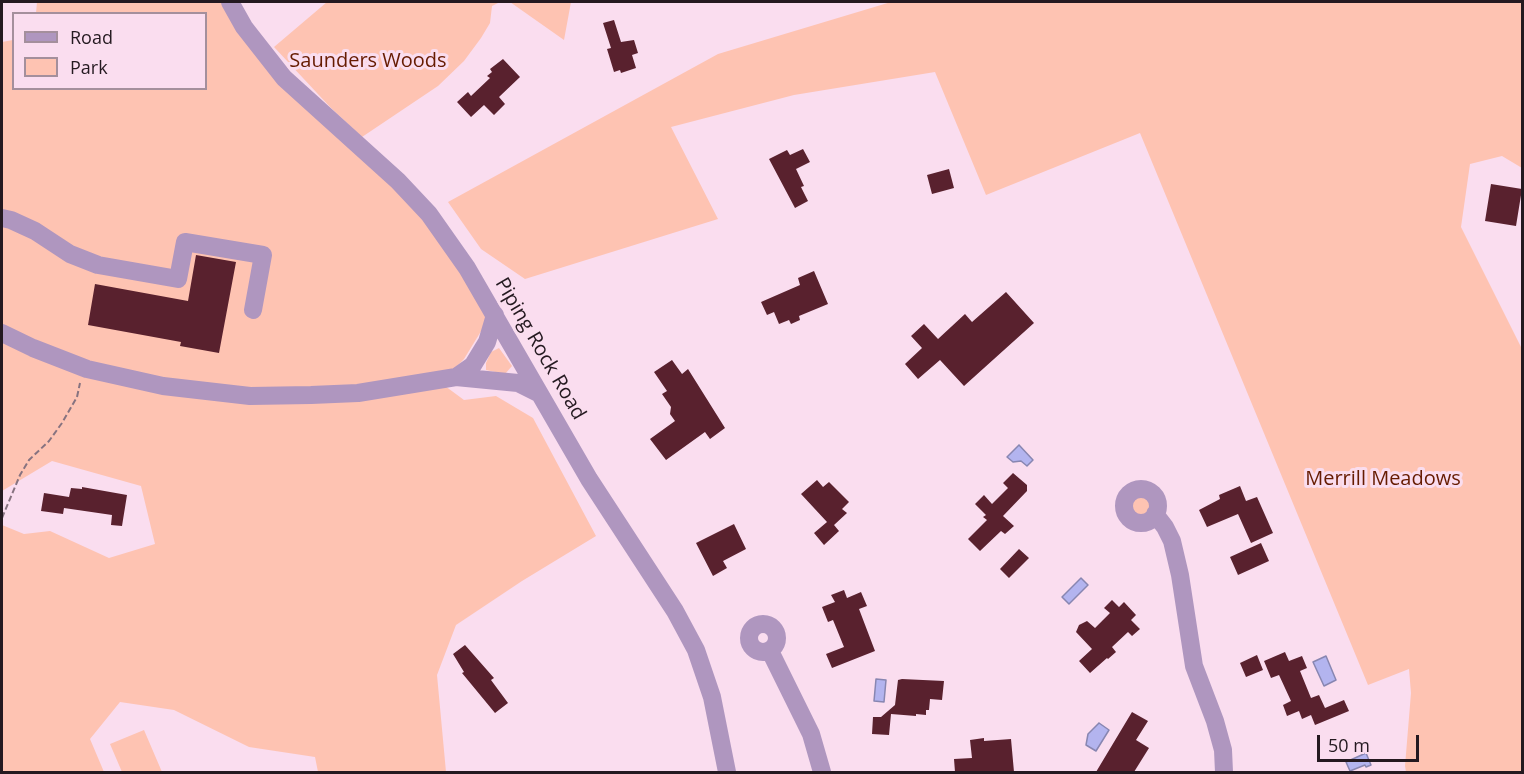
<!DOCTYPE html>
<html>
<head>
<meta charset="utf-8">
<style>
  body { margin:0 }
  #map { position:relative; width:1524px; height:774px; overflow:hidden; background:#faddef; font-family:"Open Sans",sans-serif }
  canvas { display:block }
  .frame { position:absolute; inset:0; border:3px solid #241920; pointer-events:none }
  .legend { position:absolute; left:12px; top:12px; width:195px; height:78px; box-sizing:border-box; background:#faddef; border:2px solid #a48f9c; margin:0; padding:8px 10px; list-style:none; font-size:18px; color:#241920 }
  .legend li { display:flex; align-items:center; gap:12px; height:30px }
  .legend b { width:30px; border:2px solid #a48f9c }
  .scale { position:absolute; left:1317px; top:735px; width:102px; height:27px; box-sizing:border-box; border:3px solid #241920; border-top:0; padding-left:8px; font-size:18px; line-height:21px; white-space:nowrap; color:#241920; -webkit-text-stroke:4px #faddef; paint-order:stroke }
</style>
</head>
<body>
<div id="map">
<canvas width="1524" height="774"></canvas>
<div class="frame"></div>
<ul class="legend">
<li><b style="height:8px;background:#af96bf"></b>Road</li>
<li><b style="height:16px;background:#fec3b2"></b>Park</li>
</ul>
<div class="scale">50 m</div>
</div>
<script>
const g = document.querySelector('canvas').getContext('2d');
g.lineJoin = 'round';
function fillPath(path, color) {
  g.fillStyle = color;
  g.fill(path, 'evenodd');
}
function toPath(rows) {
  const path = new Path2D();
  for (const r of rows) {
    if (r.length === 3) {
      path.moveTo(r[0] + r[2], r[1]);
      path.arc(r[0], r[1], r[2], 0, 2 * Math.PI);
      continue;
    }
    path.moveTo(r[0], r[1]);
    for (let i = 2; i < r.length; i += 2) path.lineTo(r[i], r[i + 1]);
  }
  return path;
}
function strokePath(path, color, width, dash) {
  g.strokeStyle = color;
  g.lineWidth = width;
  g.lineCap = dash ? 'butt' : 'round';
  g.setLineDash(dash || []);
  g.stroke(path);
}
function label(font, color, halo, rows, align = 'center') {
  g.font = font + ' "Open Sans",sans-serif';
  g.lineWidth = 6;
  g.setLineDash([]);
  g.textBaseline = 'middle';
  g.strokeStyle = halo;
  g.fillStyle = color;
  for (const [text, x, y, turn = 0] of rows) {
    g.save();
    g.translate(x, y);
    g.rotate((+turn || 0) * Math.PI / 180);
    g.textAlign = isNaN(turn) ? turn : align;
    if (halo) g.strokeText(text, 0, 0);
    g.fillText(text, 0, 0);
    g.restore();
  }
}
const green = toPath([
  [37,2,230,2,244,27,424,214,491,315,464,359,441,383,464,400,496,396,533,418,596,536,522,581,456,625,437,675,446,772,318,772,315,757,249,747,174,710,120,702,90,739,104,772,2,772,2,525,24,534,50,531,109,558,155,544,141,486,52,461,2,491,2,42,13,40,14,88,206,88,206,14,36,13],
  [327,2,500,2,492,6,490,23,481,38,464,61,438,86,362,137,331,108,274,47],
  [510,2,571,2,564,40],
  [891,2,1522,2,1522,168,1502,156,1470,164,1461,227,1522,349,1522,772,1406,772,1405,766,1411,693,1409,669,1368,685,1140,133,986,195,935,72,794,95,671,127,718,219,525,279,481,249,448,202,718,54],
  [499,348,512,366,505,374,486,370,486,363,491,352],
  [1141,506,11],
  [144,730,162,772,122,772,110,744]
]);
const water = toPath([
  [1019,445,1033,460,1027,466,1021,461,1013,462,1007,457,1019,445],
  [1081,578,1088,585,1069,604,1062,597,1081,578],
  [1326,656,1336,680,1324,686,1313,662,1326,656],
  [876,679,886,680,884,702,874,701,876,679],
  [1099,723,1109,730,1096,751,1086,745,1088,734,1099,723],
  [1366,753,1371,765,1366,767,1365,765,1350,771,1346,762,1366,753]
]);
const building = toPath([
  [614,20,621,42,634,40,638,53,632,55,636,68,621,73,620,70,614,72,607,49,611,48,603,23],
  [503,59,520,77,499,97,505,104,494,115,484,105,471,117,457,102,468,92,471,96,490,78,487,76,492,72,490,69],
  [803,149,810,162,796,169,804,186,801,187,808,201,795,208,769,159,787,150,790,155],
  [949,169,954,188,932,194,927,175],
  [1491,184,1522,189,1516,226,1485,221],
  [196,255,236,262,219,353,180,346,181,342,88,325,95,284,188,301],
  [814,271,828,304,799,316,800,320,791,324,789,320,779,324,774,312,767,315,761,302,800,285,798,278],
  [1006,292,1034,323,964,386,940,360,918,379,905,364,922,348,911,336,924,324,938,339,965,314,972,322],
  [672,360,682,374,688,369,725,428,710,439,705,432,666,460,650,439,675,421,670,414,671,407,662,394,667,391,654,372],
  [1013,473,1027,485,1027,491,1003,516,1014,526,1005,534,1001,531,980,551,968,539,987,520,983,517,986,515,975,504,984,495,992,504,1008,488,1003,483],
  [817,480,823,487,829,482,849,502,842,509,847,513,834,525,839,531,824,545,814,533,827,522,801,494],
  [1240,486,1246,501,1257,497,1273,533,1251,543,1238,514,1207,527,1199,510,1220,499,1219,495],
  [82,487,127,495,122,526,111,525,112,515,64,508,63,514,41,511,44,493,69,497,71,488,82,489],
  [734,524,746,549,723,561,727,568,713,576,696,543],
  [1261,543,1269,561,1238,575,1230,557],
  [1019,549,1029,558,1009,578,1000,569],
  [844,590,847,598,861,592,867,606,859,609,875,651,832,668,826,654,844,647,833,620,828,622,822,607,835,602,831,595],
  [1112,600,1119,607,1124,602,1136,615,1131,620,1140,629,1132,636,1128,632,1112,647,1116,652,1108,659,1107,658,1090,673,1079,661,1092,649,1076,632,1079,625,1087,621,1095,628,1110,613,1104,608],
  [465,645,494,678,491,680,508,703,495,713,462,673,464,672,453,654],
  [1285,652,1289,661,1302,656,1307,668,1300,671,1311,698,1319,695,1325,708,1344,700,1349,711,1315,725,1311,715,1302,719,1299,711,1287,716,1283,705,1291,701,1279,675,1271,678,1264,661],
  [1257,655,1263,670,1246,677,1240,663],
  [902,679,944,681,942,700,930,699,929,710,926,710,926,715,916,714,916,716,891,714,889,735,872,734,873,717,881,717,895,705,898,680],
  [1132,712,1148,721,1136,740,1149,748,1134,772,1096,772],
  [984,738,984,741,1011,739,1014,772,955,772,954,759,972,758,970,740]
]);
const path = toPath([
  [2,518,20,475,29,460,49,441,62,423,77,397,80,383]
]);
const minor = toPath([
  [230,2,244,27,284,78,398,181,429,214,467,268,589,479,675,611,696,650,712,697,727,772],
  [2,218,11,220,35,231,70,254,98,265,178,279,185,242,263,255,253,310],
  [2,333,33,348,87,369,163,386,250,396,311,395,358,393,456,377,518,383,538,393],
  [456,377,473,365,487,342,495,315],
  [1141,506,17],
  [1155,514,1165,527,1172,541,1180,575,1194,666,1215,721,1223,750,1224,772],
  [763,638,14],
  [770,651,811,734,822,772]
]);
const parkNames = [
  ["Saunders Woods",368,61],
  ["Merrill Meadows",1383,479]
];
const streetNames = [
  ["Piping Rock Road",540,349,60]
];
fillPath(green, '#fec3b2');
fillPath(water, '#b3b4ef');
strokePath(water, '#8886b1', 1.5);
fillPath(building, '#59212e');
strokePath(path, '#877380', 2, [6, 3]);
strokePath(minor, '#af96bf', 18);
label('20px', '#661b01', '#faddef', parkNames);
label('20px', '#241920', '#faddef', streetNames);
</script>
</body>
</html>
